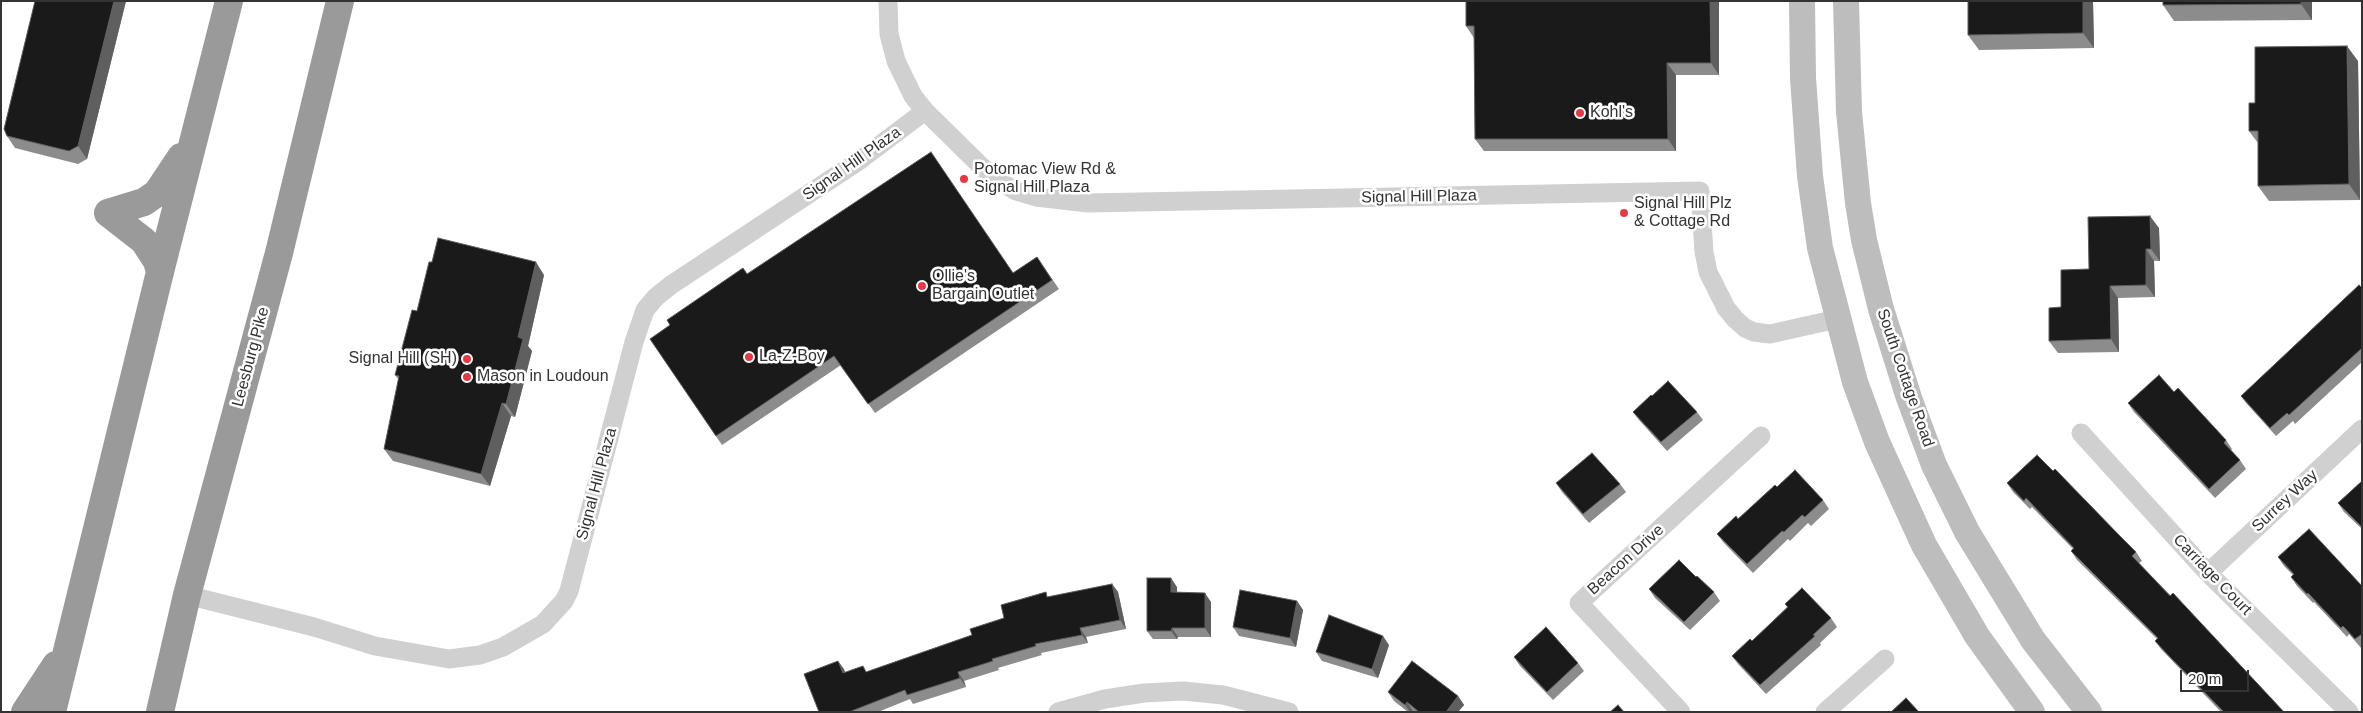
<!DOCTYPE html>
<html>
<head>
<meta charset="utf-8">
<style>
  body { margin:0 }
  #map { position:relative; width:2363px; height:713px; overflow:hidden; background:#fff; font-family:Arial,sans-serif }
  canvas { display:block }
  .frame { position:absolute; inset:0; border:2px solid #333; pointer-events:none }
  .scale { position:absolute; left:2180px; top:670px; width:69px; height:22px; box-sizing:border-box; border:2px solid #333; border-top:0; padding-left:6px; font-size:15px; line-height:18px; white-space:nowrap; color:#333; -webkit-text-stroke:4px #fff; paint-order:stroke }
</style>
</head>
<body>
<div id="map">
<canvas width="2363" height="713"></canvas>
<div class="frame"></div>
<div class="scale">20 m</div>
</div>
<script>
const g = document.querySelector('canvas').getContext('2d');
g.lineJoin = 'round';
function toPath(rows) {
  const path = new Path2D();
  for (const r of rows) {
    path.moveTo(r[0], r[1]);
    for (let i = 2; i < r.length; i += 2) path.lineTo(r[i], r[i + 1]);
  }
  return path;
}
function strokePath(path, color, width, dash) {
  g.strokeStyle = color;
  g.lineWidth = width;
  g.lineCap = dash ? 'butt' : 'round';
  g.setLineDash(dash || []);
  g.stroke(path);
}
function fillPath(path, color) {
  g.fillStyle = color;
  g.fill(path, 'evenodd');
}
function label(font, color, halo, rows, align = 'center') {
  g.font = font + ' Arial,sans-serif';
  g.lineWidth = 5;
  g.setLineDash([]);
  g.textBaseline = 'middle';
  g.strokeStyle = halo;
  g.fillStyle = color;
  for (const [text, x, y, turn = 0] of rows) {
    g.save();
    g.translate(x, y);
    g.rotate((+turn || 0) * Math.PI / 180);
    g.textAlign = isNaN(turn) ? turn : align;
    if (halo) g.strokeText(text, 0, 0);
    g.fillText(text, 0, 0);
    g.restore();
  }
}
const street = toPath([
  [888,1,889,34,896,61,913,96,925,111,982,167,997,180,1016,191,1036,197,1088,203,1700,191,1704,252,1708,272,1726,308,1735,319,1745,328,1754,332,1770,334,1837,319],
  [2081,433,2208,573,2349,712],
  [2208,573,2362,429],
  [187,595,314,627,375,646,449,659,480,655,503,647,543,624,564,601,569,591,634,342,645,310,656,297,671,285,860,160,925,111],
  [1058,712,1105,699,1144,693,1183,691,1223,695,1289,712],
  [1681,712,1579,603,1761,436],
  [1825,712,1885,659]
]);
const secondary = toPath([
  [1802,1,1803,78,1810,176,1820,248,1855,382,1877,442,1924,545,1977,636,2032,712],
  [1846,1,1849,112,1858,203,1864,240,1881,309,1909,398,1934,465,1967,532,2033,640,2089,712]
]);
const highway = toPath([
  [108,213,144,202,157,193,181,157],
  [108,213,144,241,157,261,160,272],
  [25,712,56,665],
  [52,712,160,272,229,1],
  [160,712,187,595,279,253,340,1]
]);
const wall = toPath([
  [35,1,126,1,87,159,78,164,15,148,7,136],
  [1466,1,1719,1,1719,75,1676,75,1676,151,1484,151,1475,139,1474,38,1466,26],
  [2093,1,2094,48,1979,50,1968,35],
  [2163,1,2312,1,2312,20,2174,21,2163,5],
  [2358,61,2360,200,2269,201,2258,186,2258,143,2249,131,2255,103],
  [2159,228,2160,261,2154,261,2155,297,2118,298,2119,352,2058,353,2049,341,2089,269],
  [1037,257,1059,289,875,413,841,365,722,445,650,339,747,274,1013,273],
  [544,275,528,346,532,351,515,417,511,416,490,486,393,461,384,449,399,380,395,375,417,311],
  [2362,288,2362,362,2295,424,2293,421,2276,436,2247,404,2241,396],
  [2174,392,2226,440,2232,449,2231,450,2240,460,2246,469,2215,498,2134,412,2128,403],
  [1633,412,1697,412,1703,420,1667,451,1639,420],
  [2053,471,2136,552,2142,561,2139,563,2284,712,2221,712,2161,649,2155,641,2157,639,2077,560,2071,551,2073,549,2032,507,2030,509,2013,492,2007,483],
  [2362,481,2362,529,2344,512,2338,503],
  [1556,483,1620,484,1626,492,1589,523,1562,492],
  [1777,487,1823,500,1829,509,1811,526,1808,523,1790,541,1788,539,1753,573,1723,542,1717,534,1738,519],
  [2278,557,2362,586,2361,648,2349,634,2347,637,2314,602,2313,603,2297,586,2291,577,2293,575,2284,566],
  [1696,577,1714,592,1720,601,1690,630,1655,598,1649,589],
  [1112,584,1118,592,1126,629,1086,637,1088,643,1041,653,1042,655,998,668,999,670,964,681,966,687,913,704,910,699,878,712,819,712,838,661,845,673,867,672,972,635,1004,618,1049,597],
  [1177,587,1177,593,1211,602,1211,637,1178,637,1177,639,1153,639,1147,631],
  [1297,601,1303,610,1296,647,1239,636,1233,627],
  [1785,604,1831,618,1837,627,1820,643,1821,645,1766,694,1738,664,1732,656,1752,641,1787,607],
  [1389,645,1378,678,1322,661,1316,652],
  [1514,657,1578,663,1584,671,1553,700,1520,666],
  [1388,692,1458,696,1464,705,1458,712,1414,712,1413,711,1412,712,1408,712,1394,701]
]);
const shadedWall = toPath([
  [114,1,126,1,87,159,78,146],
  [1710,1,1719,1,1719,75,1711,63],
  [2083,1,2093,1,2094,48,2083,33],
  [2301,1,2312,1,2312,20,2301,4],
  [2347,46,2358,61,2360,200,2349,184],
  [1667,63,1676,75,1676,151,1668,139],
  [2150,216,2159,228,2160,261,2151,249],
  [2146,249,2154,261,2155,297,2146,285],
  [536,262,544,275,528,346,532,351,515,417,506,404,518,337],
  [2110,286,2118,298,2119,352,2111,339],
  [502,403,511,416,490,486,481,474],
  [1171,578,1177,587,1177,601,1171,592],
  [1112,584,1118,592,1126,629,1120,620],
  [1205,593,1211,602,1211,637,1205,628],
  [1297,601,1303,610,1296,647,1290,638],
  [1080,628,1086,637,1088,643,1082,635],
  [1172,628,1178,637,1177,639,1171,631],
  [1383,636,1389,645,1378,678,1372,669],
  [838,661,844,669,849,682,843,673],
  [958,672,964,681,966,687,960,678],
  [1458,696,1464,705,1458,712,1446,712],
  [1407,702,1413,711,1412,712,1410,712,1405,705]
]);
const building = toPath([
  [35,1,114,1,78,146,69,151,7,136,4,129,35,1],
  [1466,1,1710,1,1711,63,1667,63,1668,139,1475,139,1474,26,1466,26,1466,1],
  [1968,1,2083,1,2083,33,1968,35,1968,1],
  [2163,1,2301,1,2301,4,2163,5,2163,1],
  [2347,46,2349,184,2258,186,2258,131,2249,131,2249,103,2255,103,2255,47,2347,46],
  [931,152,1013,273,1037,257,1052,280,868,404,834,356,716,436,650,339,670,325,667,320,743,268,747,274,931,152],
  [2150,216,2151,249,2146,249,2146,285,2110,286,2111,339,2049,341,2049,308,2061,307,2061,270,2089,269,2088,217,2150,216],
  [438,238,536,262,518,337,523,339,506,404,502,403,481,474,384,449,399,376,395,375,412,310,417,311,429,262,432,262,438,238],
  [2359,285,2362,288,2362,348,2289,415,2287,413,2270,428,2241,396,2359,285],
  [2159,375,2174,392,2178,388,2226,440,2224,443,2240,460,2209,489,2128,403,2159,375],
  [1668,381,1697,412,1661,442,1633,412,1651,395,1652,396,1668,381],
  [1592,453,1620,484,1583,514,1556,483,1592,453],
  [2037,455,2053,471,2055,469,2120,536,2136,552,2132,556,2170,596,2173,593,2284,712,2224,712,2170,657,2155,641,2158,638,2071,551,2074,548,2026,498,2024,501,2007,483,2037,455],
  [1795,470,1823,500,1805,517,1802,515,1784,532,1782,531,1747,564,1717,534,1736,516,1738,519,1775,485,1777,487,1795,470],
  [2362,481,2362,527,2338,503,2362,481],
  [2309,529,2362,586,2362,634,2355,639,2343,626,2341,628,2308,593,2307,594,2291,577,2294,574,2278,557,2309,529],
  [1679,560,1696,577,1697,576,1714,592,1684,622,1649,589,1679,560],
  [1147,578,1171,578,1171,592,1205,593,1205,628,1172,628,1171,631,1147,631,1147,578],
  [1112,584,1120,620,1080,628,1082,635,1035,644,1036,646,992,659,993,661,958,672,960,678,907,695,905,690,849,712,819,712,804,674,838,661,843,673,863,666,866,672,972,635,970,629,1004,618,1001,605,1046,592,1047,597,1112,584],
  [1802,588,1831,618,1813,635,1815,636,1760,685,1732,656,1750,639,1752,641,1788,607,1785,604,1802,588],
  [1240,590,1297,601,1290,638,1233,627,1240,590],
  [1329,615,1383,636,1372,669,1316,652,1329,615],
  [1546,627,1578,663,1547,692,1514,657,1546,627],
  [1412,661,1458,696,1446,712,1419,712,1407,702,1405,705,1388,692,1412,661],
  [1906,698,1919,712,1891,712,1906,698],
  [1618,705,1624,712,1610,712,1618,705]
]);
const markers = [
  [1580,113,5,"#e63946"],
  [964,179,5,"#e63946"],
  [1624,213,5,"#e63946"],
  [922,286,5,"#e63946"],
  [749,357,5,"#e63946"],
  [467,359,5,"#e63946"],
  [467,377,5,"#e63946"]
];
const poiNames = [
  ["Kohl's",1590,113],
  ["Potomac View Rd &",974,170],
  ["Signal Hill Plaza",974,188],
  ["Signal Hill Plz",1634,204],
  ["& Cottage Rd",1634,222],
  ["Ollie's",932,277],
  ["Bargain Outlet",932,295],
  ["La-Z-Boy",759,357],
  ["Signal Hill (SH)",457,359,"right"],
  ["Mason in Loudoun",477,377]
];
const streetNames = [
  ["Signal Hill Plaza",852,164,-35],
  ["Signal Hill Plaza",1419,197,-1],
  ["Leesburg Pike",251,357,-75],
  ["South Cottage Road",1905,378,71],
  ["Signal Hill Plaza",597,484,-75],
  ["Surrey Way",2285,501,-43],
  ["Beacon Drive",1626,560,-42],
  ["Carriage Court",2212,575,46]
];
strokePath(street, '#d0d0d0', 19);
strokePath(secondary, '#bdbdbd', 26);
strokePath(highway, '#9a9a9a', 28);
fillPath(wall, '#8c8c8c');
fillPath(shadedWall, '#5f5f5f');
fillPath(building, '#1a1a1a');
strokePath(building, '#5f5f5f', 1);
for (const [x, y, r, color] of markers) {
  const dot = new Path2D();
  dot.arc(x, y, r, 0, 2 * Math.PI);
  g.fillStyle = color;
  g.fill(dot);
  strokePath(dot, '#fff', 2);
}
label('16px', '#333', '#fff', poiNames, 'left');
label('16px', '#333', '#fff', streetNames);
</script>
</body>
</html>
